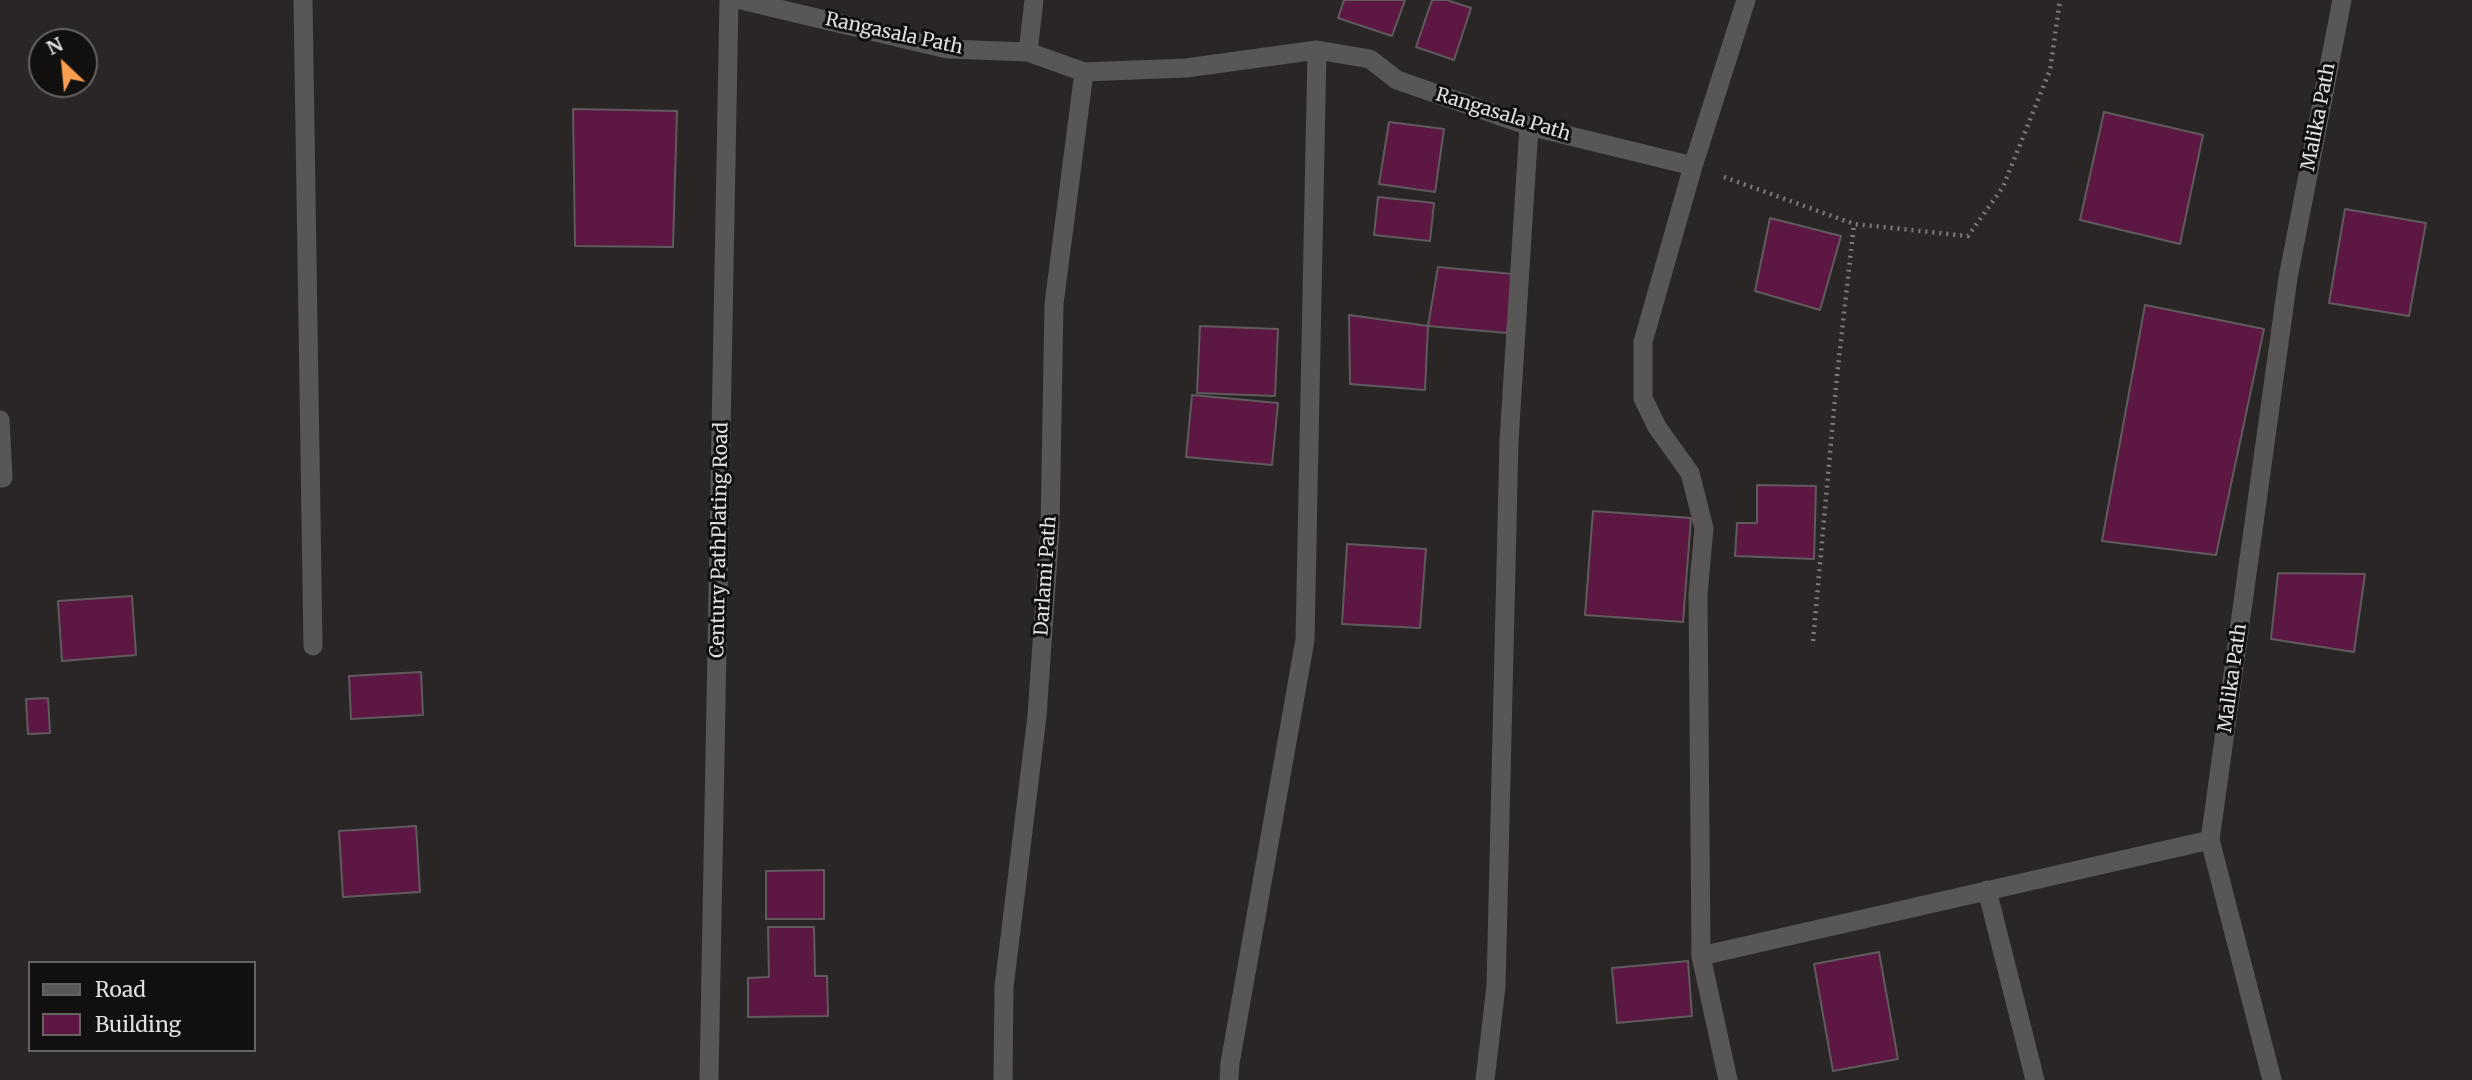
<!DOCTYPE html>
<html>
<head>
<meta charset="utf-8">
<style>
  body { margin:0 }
  #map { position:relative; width:2472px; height:1080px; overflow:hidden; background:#2a2625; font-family:Merriweather,serif }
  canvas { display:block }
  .legend { position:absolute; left:28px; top:961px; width:228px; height:91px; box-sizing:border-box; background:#11100f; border:2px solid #656362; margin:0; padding:9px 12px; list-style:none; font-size:21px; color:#e2e0df }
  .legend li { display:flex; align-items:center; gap:14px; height:35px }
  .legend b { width:35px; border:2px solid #656362 }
  .north { position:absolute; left:28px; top:28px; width:70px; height:70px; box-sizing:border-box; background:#11100f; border:2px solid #656362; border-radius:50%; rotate:334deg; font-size:19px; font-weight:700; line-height:28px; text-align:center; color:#e2e0df }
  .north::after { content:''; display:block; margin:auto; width:24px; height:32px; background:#fb9e50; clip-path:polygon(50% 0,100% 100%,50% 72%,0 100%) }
</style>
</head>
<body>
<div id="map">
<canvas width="2472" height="1080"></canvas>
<ul class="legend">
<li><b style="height:9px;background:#595756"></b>Road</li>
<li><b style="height:19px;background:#5c1742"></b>Building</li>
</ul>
<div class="north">N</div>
</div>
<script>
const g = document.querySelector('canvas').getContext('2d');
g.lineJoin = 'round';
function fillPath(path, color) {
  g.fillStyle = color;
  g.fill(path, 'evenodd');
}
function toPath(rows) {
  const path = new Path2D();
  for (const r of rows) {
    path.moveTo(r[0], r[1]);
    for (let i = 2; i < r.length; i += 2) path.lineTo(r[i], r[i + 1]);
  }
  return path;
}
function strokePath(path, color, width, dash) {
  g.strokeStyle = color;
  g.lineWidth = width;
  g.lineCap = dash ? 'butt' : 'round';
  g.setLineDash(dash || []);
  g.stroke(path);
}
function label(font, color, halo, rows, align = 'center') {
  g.font = font + ' Merriweather,serif';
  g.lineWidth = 6;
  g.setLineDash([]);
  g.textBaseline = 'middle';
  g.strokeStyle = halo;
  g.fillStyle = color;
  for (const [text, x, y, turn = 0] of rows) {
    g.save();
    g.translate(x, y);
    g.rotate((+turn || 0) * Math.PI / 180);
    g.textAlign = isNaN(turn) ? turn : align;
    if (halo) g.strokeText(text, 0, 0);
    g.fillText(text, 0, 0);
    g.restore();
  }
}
const building = toPath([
  [1344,0,1405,0,1392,36,1338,18,1344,0],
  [1432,0,1447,0,1471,8,1454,60,1416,47,1432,0],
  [573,109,677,111,673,247,575,246,573,109],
  [2104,112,2203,135,2180,244,2080,220,2104,112],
  [1389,122,1444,129,1435,192,1379,184,1389,122],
  [1378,197,1434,203,1430,241,1374,235,1378,197],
  [2345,209,2426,223,2409,316,2329,303,2345,209],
  [1770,218,1841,236,1820,310,1755,291,1770,218],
  [1438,267,1513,274,1507,333,1428,326,1438,267],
  [2145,305,2264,329,2216,555,2102,541,2145,305],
  [1349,315,1428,326,1425,390,1350,384,1349,315],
  [1200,326,1278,329,1275,396,1197,393,1200,326],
  [1192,395,1278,403,1272,465,1186,457,1192,395],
  [1757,485,1816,486,1814,559,1735,556,1737,523,1757,523,1757,485],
  [1593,511,1691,518,1683,622,1585,615,1593,511],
  [1347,544,1426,549,1420,628,1342,624,1347,544],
  [2278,573,2365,574,2354,652,2271,639,2278,573],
  [132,596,136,655,62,661,58,601,132,596],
  [421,672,423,715,351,719,349,676,421,672],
  [48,698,50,733,28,734,26,699,48,698],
  [416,826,420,892,343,897,339,831,416,826],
  [824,870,824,919,766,919,766,871,824,870],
  [768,927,814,927,815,976,827,976,828,1016,748,1017,748,978,769,977,768,927],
  [1879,952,1898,1059,1833,1071,1814,964,1879,952],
  [1688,961,1692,1016,1617,1023,1612,968,1688,961]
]);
const path = toPath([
  [1724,177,1854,224,1968,236,2003,187,2050,70,2060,0],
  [1813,641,1837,376,1854,224]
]);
const minor = toPath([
  [303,0,313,646],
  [741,0,947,49,1028,52,1084,72,1186,68,1317,50,1370,59,1397,80,1529,126,1693,166],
  [1028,52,1034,0],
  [0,420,3,478,0,478],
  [1987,890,2035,1080],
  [1701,956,2210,840],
  [709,1080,729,0],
  [1003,1080,1004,987,1037,716,1050,528,1054,304,1084,72],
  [1229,1080,1230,1063,1305,640,1317,50],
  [1485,1080,1496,986,1509,441,1529,126],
  [1728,1080,1701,956,1698,594,1704,528,1690,473,1657,427,1643,398,1643,342,1693,166,1746,0],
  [2272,1080,2210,840,2288,278,2342,0]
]);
const streetNames = [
  ["Rangasala Path",894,34,12],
  ["Rangasala Path",1503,115,17],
  ["Malika Path",2319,117,-79],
  ["Century PathPlating Road",720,540,-89],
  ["Darlami Path",1046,576,-86],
  ["Malika Path",2233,678,-82]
];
fillPath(building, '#5c1742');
strokePath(building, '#5f5b5d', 2);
strokePath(path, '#7c7978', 4.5, [2, 5]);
strokePath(minor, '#595756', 19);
label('19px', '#e2e0df', '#11100f', streetNames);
</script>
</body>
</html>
